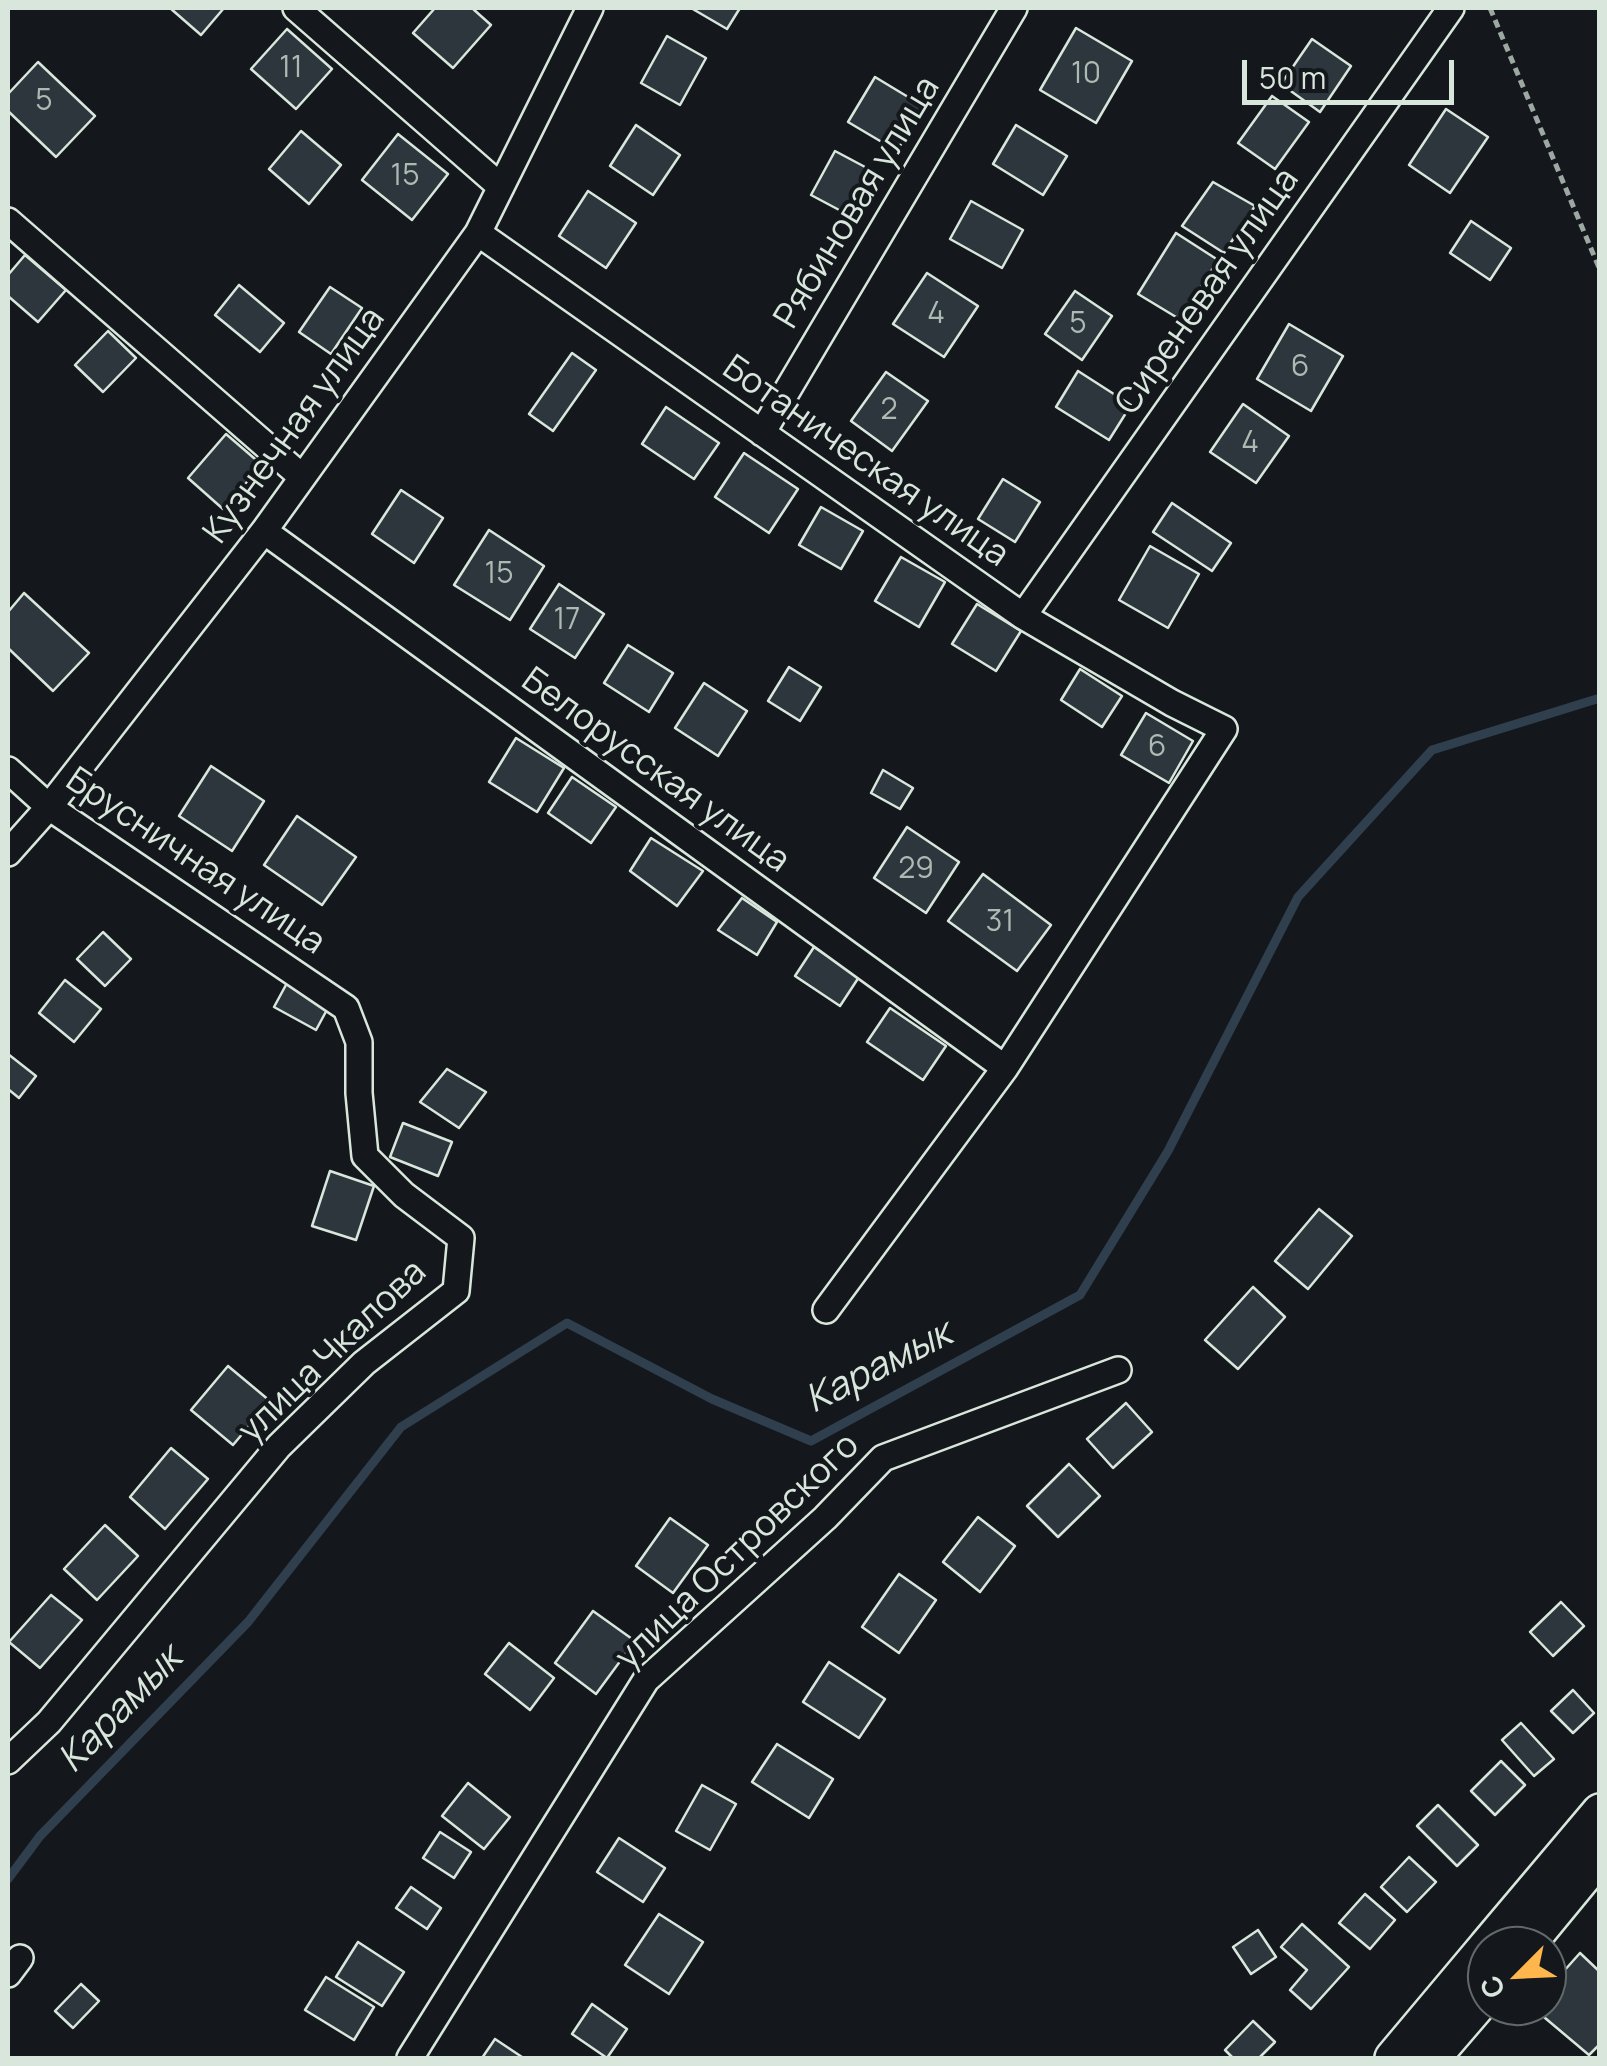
<!DOCTYPE html>
<html>
<head>
<meta charset="utf-8">
<style>
  body { margin:0 }
  #map { position:relative; width:1607px; height:2066px; overflow:hidden; background:#14181c; font-family:Manrope,sans-serif }
  canvas { display:block }
  .frame { position:absolute; inset:0; border:10px solid #d8e6dc; pointer-events:none }
  .north { position:absolute; left:1467px; top:1926px; width:100px; height:100px; box-sizing:border-box; background:#14181c; border:2px solid #626a69; border-radius:50%; rotate:246deg; font-size:28px; font-weight:700; line-height:40px; text-align:center; color:#d8e6dc }
  .north::after { content:''; display:block; margin:auto; width:35px; height:45px; background:#ffb74d; clip-path:polygon(50% 0,100% 100%,50% 72%,0 100%) }
  .scale { position:absolute; left:1242px; top:60px; width:212px; height:45px; box-sizing:border-box; border:5px solid #d8e6dc; border-top:0; padding-left:12px; font-size:30px; line-height:35px; white-space:nowrap; color:#d8e6dc; -webkit-text-stroke:8px #14181c; paint-order:stroke }
</style>
</head>
<body>
<div id="map">
<canvas width="1607" height="2066"></canvas>
<div class="frame"></div>
<div class="north">С</div>
<div class="scale">50 m</div>
</div>
<script>
const g = document.querySelector('canvas').getContext('2d');
g.lineJoin = 'round';
function toPath(rows) {
  const path = new Path2D();
  for (const r of rows) {
    path.moveTo(r[0], r[1]);
    for (let i = 2; i < r.length; i += 2) path.lineTo(r[i], r[i + 1]);
  }
  return path;
}
function strokePath(path, color, width, dash) {
  g.strokeStyle = color;
  g.lineWidth = width;
  g.lineCap = dash ? 'butt' : 'round';
  g.setLineDash(dash || []);
  g.stroke(path);
}
function fillPath(path, color) {
  g.fillStyle = color;
  g.fill(path, 'evenodd');
}
function label(font, color, halo, rows, align = 'center') {
  g.font = font + ' Manrope,sans-serif';
  g.lineWidth = 8;
  g.setLineDash([]);
  g.textBaseline = 'middle';
  g.strokeStyle = halo;
  g.fillStyle = color;
  for (const [text, x, y, turn = 0] of rows) {
    g.save();
    g.translate(x, y);
    g.rotate((+turn || 0) * Math.PI / 180);
    g.textAlign = isNaN(turn) ? turn : align;
    if (halo) g.strokeText(text, 0, 0);
    g.fillText(text, 0, 0);
    g.restore();
  }
}
const stream = toPath([
  [8,1879,40,1836,248,1622,401,1427,567,1323,712,1399,811,1441,1080,1295,1168,1151,1298,897,1432,750,1600,698]
]);
const building = toPath([
  [170,8,224,8,201,35,170,8],
  [435,8,472,8,491,25,453,68,413,33,435,8],
  [691,8,740,8,727,29,691,8],
  [1076,28,1132,61,1096,123,1040,90,1076,28],
  [287,29,332,69,296,109,251,69,287,29],
  [667,36,706,58,680,105,641,83,667,36],
  [1312,39,1351,66,1320,112,1281,84,1312,39],
  [38,62,95,116,56,157,8,111,8,94,38,62],
  [875,77,923,106,897,151,848,122,875,77],
  [1272,96,1309,122,1275,169,1238,143,1272,96],
  [1446,109,1488,137,1450,193,1409,165,1446,109],
  [636,125,680,155,653,195,610,166,636,125],
  [1016,125,1067,156,1043,195,993,164,1016,125],
  [301,131,341,165,309,204,269,169,301,131],
  [398,134,448,174,412,220,362,180,398,134],
  [835,151,882,176,858,220,811,195,835,151],
  [1213,182,1255,206,1224,253,1182,226,1213,182],
  [588,191,636,223,606,268,559,236,588,191],
  [971,201,1023,230,1002,268,950,239,971,201],
  [1471,221,1511,248,1490,280,1450,253,1471,221],
  [1176,233,1218,260,1181,320,1138,294,1176,233],
  [25,255,66,290,38,322,8,296,8,275,25,255],
  [927,273,978,306,944,357,893,324,927,273],
  [239,285,284,323,260,352,215,315,239,285],
  [330,287,362,308,331,354,299,332,330,287],
  [1075,291,1112,316,1082,360,1045,334,1075,291],
  [1289,324,1343,356,1311,411,1257,379,1289,324],
  [108,331,136,358,103,392,75,365,108,331],
  [572,353,596,370,553,431,529,414,572,353],
  [1078,371,1131,405,1109,440,1056,407,1078,371],
  [886,372,928,401,892,451,851,421,886,372],
  [1243,404,1289,436,1256,483,1210,452,1243,404],
  [666,407,719,443,694,479,642,444,666,407],
  [226,434,262,465,223,509,188,478,226,434],
  [744,453,798,489,769,533,715,497,744,453],
  [1003,479,1040,502,1015,542,978,519,1003,479],
  [401,490,443,518,414,563,372,534,401,490],
  [1172,503,1231,543,1212,571,1153,532,1172,503],
  [821,507,863,531,841,569,799,545,821,507],
  [489,530,544,566,510,620,454,585,489,530],
  [1150,546,1199,574,1168,628,1119,600,1150,546],
  [901,557,945,582,919,627,875,601,901,557],
  [559,584,604,614,575,658,530,629,559,584],
  [24,593,89,653,53,691,8,648,8,612,24,593],
  [977,604,1021,631,996,671,952,644,977,604],
  [628,645,673,673,649,712,604,683,628,645],
  [789,667,821,687,800,721,768,701,789,667],
  [1080,669,1122,696,1102,727,1061,700,1080,669],
  [704,683,747,711,718,756,675,728,704,683],
  [1146,713,1193,741,1169,783,1121,755,1146,713],
  [516,738,564,768,537,812,489,782,516,738],
  [211,766,264,801,232,851,179,816,211,766],
  [883,770,913,788,900,809,871,793,883,770],
  [572,777,616,807,591,843,548,813,572,777],
  [297,816,356,857,322,905,264,865,297,816],
  [907,827,959,862,926,913,874,878,907,827],
  [651,838,703,871,677,906,630,871,651,838],
  [983,874,1051,925,1017,971,948,921,983,874],
  [742,898,777,922,757,955,718,930,742,898],
  [103,932,131,959,105,986,77,959,103,932],
  [814,947,859,977,840,1006,795,976,814,947],
  [65,980,101,1009,74,1042,39,1013,65,980],
  [287,983,329,1006,316,1030,274,1007,287,983],
  [890,1008,946,1046,923,1080,867,1042,890,1008],
  [8,1054,36,1076,19,1098,8,1089,8,1054],
  [447,1069,486,1092,459,1128,420,1102,447,1069],
  [403,1123,452,1142,438,1176,390,1157,403,1123],
  [330,1171,374,1186,356,1240,312,1226,330,1171],
  [1319,1209,1352,1236,1308,1289,1275,1261,1319,1209],
  [1253,1287,1285,1317,1238,1369,1205,1340,1253,1287],
  [228,1366,270,1401,233,1445,191,1410,228,1366],
  [1126,1403,1152,1432,1113,1468,1087,1439,1126,1403],
  [171,1448,208,1479,165,1529,130,1497,171,1448],
  [1069,1464,1100,1496,1058,1537,1027,1506,1069,1464],
  [978,1517,1015,1546,980,1592,943,1562,978,1517],
  [670,1518,708,1545,673,1593,636,1566,670,1518],
  [105,1525,138,1556,97,1600,64,1569,105,1525],
  [899,1574,936,1600,899,1653,862,1627,899,1574],
  [51,1595,82,1620,40,1668,9,1642,51,1595],
  [1561,1602,1584,1626,1553,1656,1530,1632,1561,1602],
  [593,1611,635,1641,596,1694,555,1663,593,1611],
  [509,1643,554,1678,530,1710,485,1674,509,1643],
  [829,1662,885,1699,859,1738,803,1702,829,1662],
  [1573,1690,1594,1713,1573,1733,1551,1711,1573,1690],
  [1521,1723,1554,1759,1534,1776,1502,1740,1521,1723],
  [777,1744,833,1779,809,1818,752,1782,777,1744],
  [1501,1761,1525,1785,1495,1815,1471,1791,1501,1761],
  [468,1783,510,1817,484,1849,442,1816,468,1783],
  [702,1785,736,1804,710,1850,676,1831,702,1785],
  [1438,1805,1478,1845,1457,1866,1417,1826,1438,1805],
  [440,1832,471,1852,454,1878,423,1858,440,1832],
  [619,1838,665,1868,643,1902,597,1872,619,1838],
  [1409,1857,1436,1882,1407,1912,1381,1887,1409,1857],
  [411,1887,441,1908,427,1929,396,1908,411,1887],
  [1365,1894,1395,1920,1370,1949,1339,1923,1365,1894],
  [659,1914,703,1942,669,1994,625,1965,659,1914],
  [1302,1924,1349,1967,1311,2009,1290,1990,1307,1970,1281,1947,1302,1924],
  [1258,1930,1276,1957,1251,1974,1233,1947,1258,1930],
  [358,1942,404,1972,382,2006,336,1977,358,1942],
  [1580,1953,1600,1972,1600,2044,1589,2055,1532,2007,1547,2006,1547,1990,1580,1953],
  [326,1977,374,2007,354,2040,305,2010,326,1977],
  [81,1984,99,2001,73,2028,55,2011,81,1984],
  [592,2004,627,2029,607,2058,572,2034,592,2004],
  [1253,2021,1275,2042,1259,2058,1233,2058,1225,2050,1253,2021],
  [495,2039,522,2057,521,2058,482,2058,495,2039]
]);
const path = toPath([
  [1490,8,1600,270]
]);
const minor = toPath([
  [296,8,501,187],
  [8,221,302,477],
  [478,233,1023,616,1172,703,1224,729,1005,1068,826,1310],
  [762,433,1014,8],
  [264,531,1005,1068],
  [1023,616,1451,8],
  [8,770,49,807,346,1008,359,1042,359,1093,365,1156,404,1195,461,1238,456,1291,364,1363,279,1446,49,1722,8,1761],
  [8,853,49,807,264,531,478,233,590,8],
  [8,1974,20,1958],
  [410,2058,646,1680,825,1518,883,1458,1118,1370]
]);
const secondary = toPath([
  [1487,1946,1600,1812],
  [1526,1946,1600,1856],
  [1393,2058,1487,1946],
  [1432,2058,1487,1994]
]);
const numberNames = [
  ["11",291,69],
  ["10",1086,75],
  ["5",44,102],
  ["15",405,177],
  ["4",936,315],
  ["5",1078,325],
  ["6",1300,368],
  ["2",889,411],
  ["4",1250,444],
  ["15",499,575],
  ["17",567,621],
  ["6",1157,748],
  ["29",916,870],
  ["31",1000,923]
];
const streetNames = [
  ["Рябиновая улица",858,203,-59],
  ["Сиреневая улица",1208,292,-55],
  ["Кузнечная улица",295,426,-54],
  ["Ботаническая улица",865,462,35],
  ["Белорусская улица",655,771,36],
  ["Брусничная улица",195,862,34],
  ["улица Чкалова",333,1352,-44],
  ["улица Островского",738,1552,-44]
];
const waterNames = [
  ["Карамык",879,1368,-27],
  ["Карамык",121,1710,-46]
];
strokePath(stream, '#2f3f4d', 9);
fillPath(building, '#2c363c');
strokePath(building, '#d8e6dc', 2.5);
strokePath(minor, '#d8e6dc', 30);
strokePath(secondary, '#d8e6dc', 40);
strokePath(path, '#9da8a2', 5, [8, 5]);
strokePath(minor, '#14181c', 25);
strokePath(secondary, '#14181c', 35);
label('30px', '#adbab4', null, numberNames);
label('35px', '#d8e6dc', '#14181c', streetNames);
label('italic 38px', '#d8e6dc', '#14181c', waterNames);
</script>
</body>
</html>
